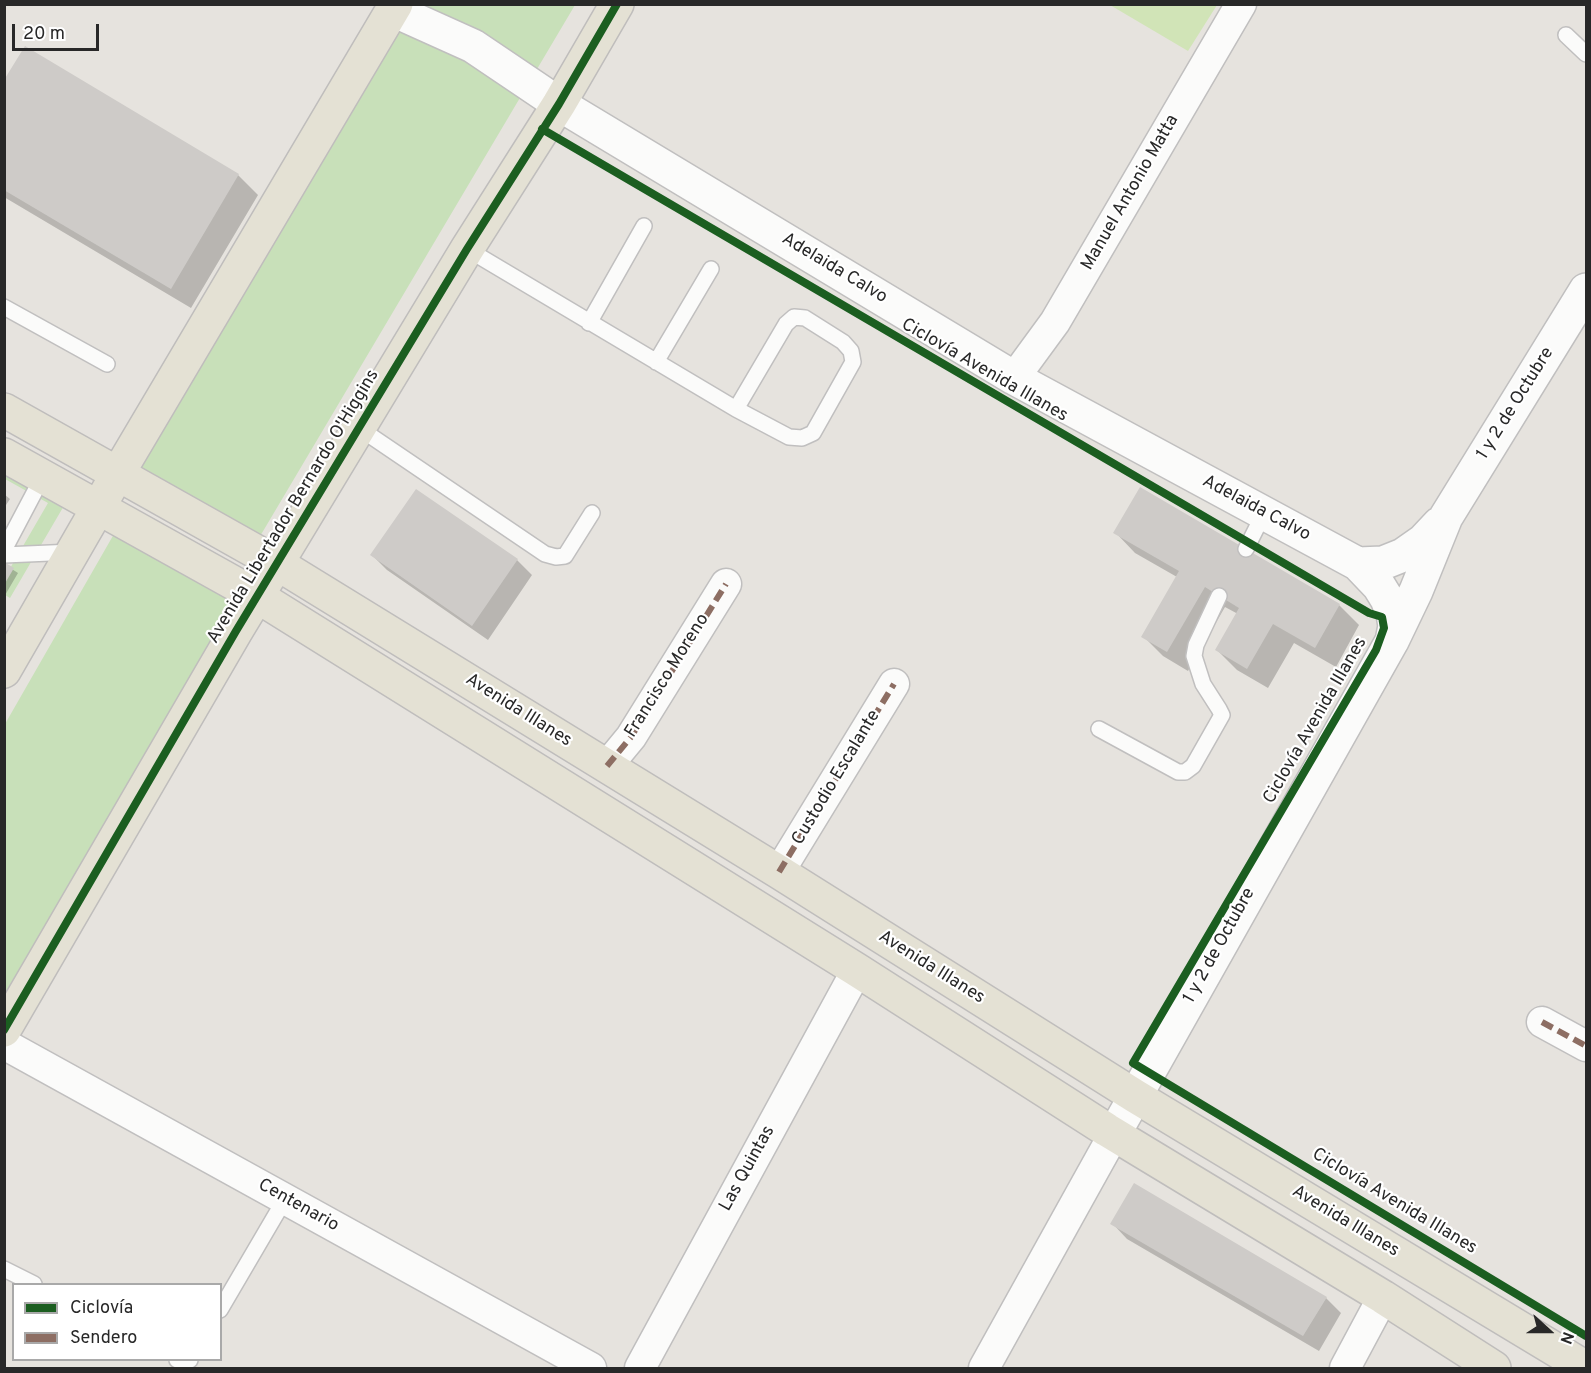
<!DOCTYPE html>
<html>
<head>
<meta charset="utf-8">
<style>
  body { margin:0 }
  #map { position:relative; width:1591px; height:1373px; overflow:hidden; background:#e6e3de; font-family:Overpass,sans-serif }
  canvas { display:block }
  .frame { position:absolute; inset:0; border:6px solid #282828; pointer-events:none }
  .legend { position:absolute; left:12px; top:1283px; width:210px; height:78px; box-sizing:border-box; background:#fff; border:2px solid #a9a9a9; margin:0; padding:8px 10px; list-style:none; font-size:18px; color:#282828 }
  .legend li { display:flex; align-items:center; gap:12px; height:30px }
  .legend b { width:30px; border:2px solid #a9a9a9 }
  .north { position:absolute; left:1519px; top:1301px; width:60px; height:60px; -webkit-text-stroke:4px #fff; paint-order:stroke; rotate:111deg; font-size:16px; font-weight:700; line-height:24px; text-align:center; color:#282828 }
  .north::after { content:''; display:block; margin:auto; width:21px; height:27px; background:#282828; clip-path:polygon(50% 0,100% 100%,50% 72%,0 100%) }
  .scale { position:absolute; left:12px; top:24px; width:87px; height:27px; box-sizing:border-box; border:3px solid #282828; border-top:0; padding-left:8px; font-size:18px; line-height:21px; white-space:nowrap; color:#282828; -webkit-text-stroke:4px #fff; paint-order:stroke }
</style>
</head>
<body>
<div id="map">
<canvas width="1591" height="1373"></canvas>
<div class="frame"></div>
<ul class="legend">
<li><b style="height:8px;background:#1b5e20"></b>Ciclovía</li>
<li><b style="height:8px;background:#8d6e63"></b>Sendero</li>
</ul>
<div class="north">N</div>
<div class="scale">20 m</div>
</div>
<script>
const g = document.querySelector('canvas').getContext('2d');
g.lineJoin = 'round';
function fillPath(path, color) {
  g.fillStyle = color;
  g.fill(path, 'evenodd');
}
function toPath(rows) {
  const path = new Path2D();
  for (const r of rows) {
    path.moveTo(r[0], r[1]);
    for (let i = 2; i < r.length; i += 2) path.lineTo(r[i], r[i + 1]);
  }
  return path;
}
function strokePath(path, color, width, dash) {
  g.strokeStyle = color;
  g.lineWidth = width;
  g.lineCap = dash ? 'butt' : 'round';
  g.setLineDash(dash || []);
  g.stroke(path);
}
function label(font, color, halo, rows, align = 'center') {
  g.font = font + ' Overpass,sans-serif';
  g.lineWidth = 4.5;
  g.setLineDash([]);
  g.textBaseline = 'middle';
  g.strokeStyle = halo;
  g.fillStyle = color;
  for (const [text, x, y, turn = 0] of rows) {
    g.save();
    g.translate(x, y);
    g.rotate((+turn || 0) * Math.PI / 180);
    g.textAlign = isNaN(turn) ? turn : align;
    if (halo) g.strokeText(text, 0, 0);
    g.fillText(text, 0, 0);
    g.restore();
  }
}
const green = toPath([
  [412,5,575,5,259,538,136,470],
  [4,470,65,504,10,598,5,595,5,577,48,503,5,479],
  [114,534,241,605,5,1011,5,724]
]);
const pitch = toPath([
  [1110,5,1217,5,1188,51]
]);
const shadow = toPath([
  [4,83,238,175,258,195,191,308,4,197],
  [4,494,10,499,4,508],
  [1115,532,1339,605,1359,625,1336,667,1294,643,1268,688,1237,670,1217,650,1238,614,1225,607,1188,671,1163,656,1143,636,1177,577,1135,553],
  [372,555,517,560,532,575,488,640,387,570],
  [4,564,18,573,4,597],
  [1112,1223,1326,1298,1341,1313,1319,1351,1127,1239]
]);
const building = toPath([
  [25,46,239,174,171,289,4,190,4,80],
  [1140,487,1340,604,1315,648,1273,624,1247,669,1215,650,1239,608,1205,587,1167,652,1141,637,1179,571,1113,533],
  [416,489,518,559,472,626,370,555],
  [4,562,14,568,4,585],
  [1134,1183,1327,1297,1303,1336,1110,1224]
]);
const service = toPath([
  [1566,35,1586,54],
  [467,249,736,409,789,437,802,438,813,433,853,362,851,351,843,342,805,318,794,317,786,324,736,409],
  [4,307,107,364],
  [589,323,644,226],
  [656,362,711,269],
  [359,428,545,554,556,557,565,556,592,513],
  [1246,549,1264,513],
  [4,550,43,476],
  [4,555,73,552],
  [1099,729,1178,772,1185,772,1193,766,1222,715,1219,709,1203,684,1194,656,1196,645,1219,596],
  [4,1269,34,1284],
  [220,1310,285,1199],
  [177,1360,183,1361,190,1360]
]);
const minor = toPath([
  [1014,378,1055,322,1241,4],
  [607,766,631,737,726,584],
  [779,872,894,684],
  [1542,1022,1586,1046],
  [4,1044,591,1368],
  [640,1368,857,970],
  [984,1368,1114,1134],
  [1345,1368,1383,1297]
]);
const tertiary = toPath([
  [393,10,473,46,559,104,1014,378,1358,564,1379,586,1387,599,1393,614,1395,626,1392,641],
  [1358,564,1383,563,1403,555,1423,541,1439,524],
  [1114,1134,1392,641,1416,591,1446,517,1586,290]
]);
const primary = toPath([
  [4,410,278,564,779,872,1135,1096,1586,1368],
  [4,455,257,596,857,970,1107,1130,1383,1297,1494,1368],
  [4,671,117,475,396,4],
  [4,1030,236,631,467,249,559,104,617,4]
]);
const quiet = toPath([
  [607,766,631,737,726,584],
  [779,872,894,684],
  [1542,1022,1586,1046]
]);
const cycleway = toPath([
  [542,129,1369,613,1382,617,1384,628,1376,650,1133,1063,1586,1336],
  [4,1030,236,631,467,249,559,104,617,4]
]);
const streetNames = [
  ["Manuel Antonio Matta",1131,193,-60],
  ["Adelaida Calvo",834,269,31],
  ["Ciclovía Avenida Illanes",984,371,30],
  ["1 y 2 de Octubre",1516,404,-58],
  ["Avenida Libertador Bernardo O'Higgins",294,507,-59],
  ["Adelaida Calvo",1256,509,28],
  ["Francisco Moreno",668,676,-58],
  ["Avenida Illanes",518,711,32],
  ["Ciclovía Avenida Illanes",1316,721,-60],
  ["Custodio Escalante",837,778,-59],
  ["1 y 2 de Octubre",1220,946,-61],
  ["Avenida Illanes",931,968,32],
  ["Las Quintas",748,1169,-61],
  ["Ciclovía Avenida Illanes",1394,1202,31],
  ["Centenario",298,1206,29],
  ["Avenida Illanes",1345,1222,31]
];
fillPath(green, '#c8e0b9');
fillPath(pitch, '#d1e4b7');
fillPath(shadow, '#0003');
fillPath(building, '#cecbc8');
strokePath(service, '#c0bfbf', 18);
strokePath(minor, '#c0bfbf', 33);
strokePath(tertiary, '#c0bfbf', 36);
strokePath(primary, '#bfbdbc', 36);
strokePath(service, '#fbfbfa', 15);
strokePath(minor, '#fbfbfa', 30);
strokePath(tertiary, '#fbfbfa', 33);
strokePath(primary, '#e4e1d4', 33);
strokePath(quiet, '#8d6e63', 6, [12, 6]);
strokePath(cycleway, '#1b5e20', 8);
label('18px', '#282828', '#fff', streetNames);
</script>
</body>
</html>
